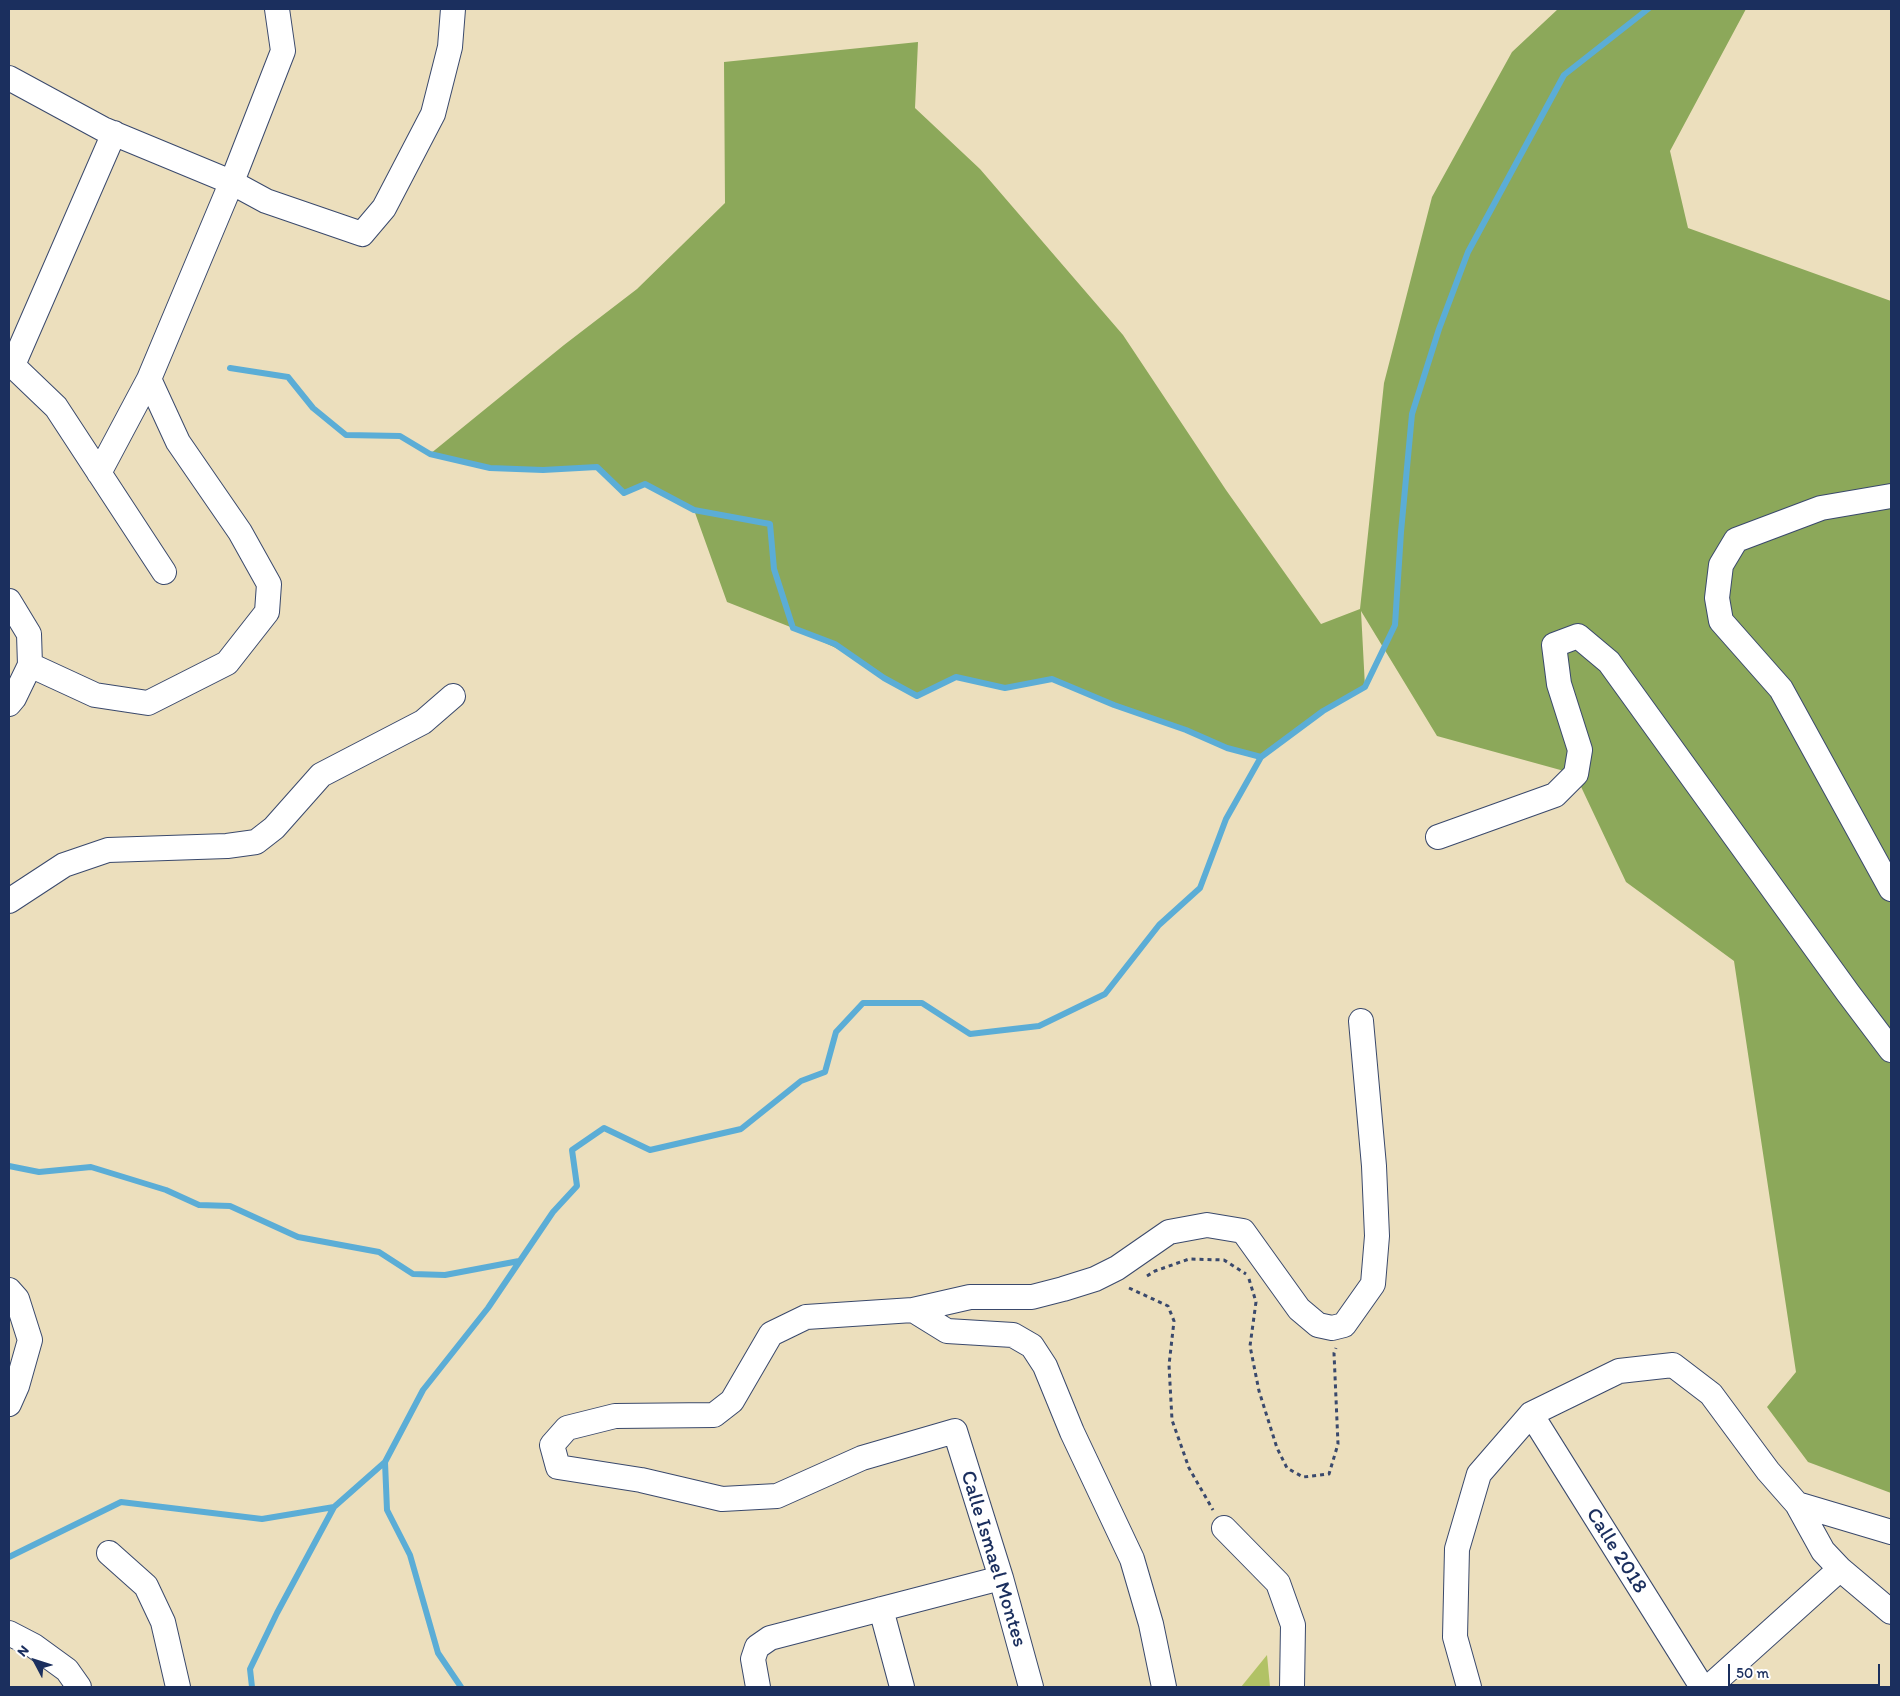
<!DOCTYPE html>
<html>
<head>
<meta charset="utf-8">
<style>
  body { margin:0 }
  #map { position:relative; width:1900px; height:1696px; overflow:hidden; background:#ecdfbd; font-family:Itim,sans-serif }
  canvas { display:block }
  .frame { position:absolute; inset:0; border:10px solid #1b2f5e; pointer-events:none }
  .north { position:absolute; left:10px; top:1636px; width:50px; height:50px; -webkit-text-stroke:4px #fff; paint-order:stroke; rotate:310deg; font-size:14px; font-weight:700; line-height:20px; text-align:center; color:#1b2f5e }
  .north::after { content:''; display:block; margin:auto; width:18px; height:22px; background:#1b2f5e; clip-path:polygon(50% 0,100% 100%,50% 72%,0 100%) }
  .scale { position:absolute; left:1728px; top:1664px; width:152px; height:22px; box-sizing:border-box; border:2px solid #1b2f5e; border-top:0; padding-left:6px; font-size:15px; line-height:18px; white-space:nowrap; color:#1b2f5e; -webkit-text-stroke:4px #fff; paint-order:stroke }
</style>
</head>
<body>
<div id="map">
<canvas width="1900" height="1696"></canvas>
<div class="frame"></div>
<div class="north">N</div>
<div class="scale">50 m</div>
</div>
<script>
const g = document.querySelector('canvas').getContext('2d');
g.lineJoin = 'round';
function fillPath(path, color) {
  g.fillStyle = color;
  g.fill(path, 'evenodd');
}
function toPath(rows) {
  const path = new Path2D();
  for (const r of rows) {
    path.moveTo(r[0], r[1]);
    for (let i = 2; i < r.length; i += 2) path.lineTo(r[i], r[i + 1]);
  }
  return path;
}
function strokePath(path, color, width, dash) {
  g.strokeStyle = color;
  g.lineWidth = width;
  g.lineCap = dash ? 'butt' : 'round';
  g.setLineDash(dash || []);
  g.stroke(path);
}
function label(font, color, halo, rows, align = 'center') {
  g.font = font + ' Itim,sans-serif';
  g.lineWidth = 4.5;
  g.setLineDash([]);
  g.textBaseline = 'middle';
  g.strokeStyle = halo;
  g.fillStyle = color;
  for (const [text, x, y, turn = 0] of rows) {
    g.save();
    g.translate(x, y);
    g.rotate((+turn || 0) * Math.PI / 180);
    g.textAlign = isNaN(turn) ? turn : align;
    if (halo) g.strokeText(text, 0, 0);
    g.fillText(text, 0, 0);
    g.restore();
  }
}
const green = toPath([
  [1267,1655,1270,1687,1241,1687]
]);
const forest = toPath([
  [1558,9,1746,9,1670,151,1688,228,1891,301,1891,1493,1808,1462,1767,1407,1796,1372,1734,961,1626,882,1575,774,1437,736,1361,611,1365,687,1323,711,1261,757,1227,748,1186,730,1114,705,1052,679,1005,688,956,677,917,696,884,678,851,655,793,628,727,602,694,510,645,484,624,493,597,467,543,470,490,468,430,454,564,345,637,289,725,203,724,62,918,42,915,108,980,169,1123,335,1226,490,1321,624,1360,609,1384,383,1432,197,1512,52]
]);
const stream = toPath([
  [230,368,288,377,313,408,346,435,400,436,430,454,490,468,543,470,597,467,624,493,645,484,694,510,770,524,774,569,793,628,835,644,884,678,917,696,956,677,1005,688,1052,679,1114,705,1186,730,1227,748,1261,757],
  [9,1166,39,1172,91,1167,166,1190,199,1205,230,1206,298,1237,379,1252,413,1274,445,1275,519,1261],
  [9,1557,121,1502,262,1519,334,1507,385,1462],
  [252,1687,250,1669,277,1613,334,1507],
  [461,1687,438,1653,410,1555,387,1510,385,1462,423,1390,488,1308,553,1212,577,1186,572,1150,604,1128,650,1150,741,1129,801,1081,825,1072,836,1032,863,1003,922,1003,970,1034,1039,1026,1105,994,1159,925,1200,888,1226,819,1261,757,1323,711,1365,687,1395,625,1401,532,1412,414,1439,329,1468,252,1564,75,1648,9]
]);
const path = toPath([
  [1147,1276,1155,1271,1189,1259,1224,1260,1246,1274],
  [1249,1279,1256,1302,1250,1346,1259,1391,1277,1448,1287,1468,1303,1477,1329,1474,1338,1444,1334,1353,1336,1348],
  [1129,1288,1168,1306,1174,1321,1169,1365,1172,1420,1189,1468,1213,1510]
]);
const minor = toPath([
  [9,78,103,129,231,182,266,201,362,234,384,208,433,114,450,47,453,9],
  [9,362,56,407,164,572],
  [13,365,114,133],
  [99,473,149,379],
  [1891,496,1821,508,1736,540,1721,565,1717,598,1721,621,1781,689,1891,889],
  [9,601,29,634,30,665,14,698,9,704],
  [30,665,95,695,148,703,227,663,267,612,269,584,240,532,178,442,149,379,235,174,283,51,277,9],
  [1438,837,1555,795,1576,774,1580,750,1559,684,1554,645,1578,636,1609,662,1848,993,1891,1050],
  [9,901,64,865,108,850,227,846,256,842,274,828,321,775,423,722,453,696],
  [9,1290,17,1299,30,1340,17,1386,9,1404],
  [913,1310,970,1297,1032,1297,1063,1289,1095,1279,1117,1268,1169,1232,1207,1225,1243,1231,1299,1309,1318,1325,1332,1328,1344,1325,1373,1284,1377,1236,1374,1166,1361,1021],
  [1531,1414,1702,1687],
  [1797,1504,1823,1551,1840,1569,1891,1612],
  [1224,1528,1278,1583,1293,1625,1292,1687],
  [109,1553,146,1586,163,1622,178,1687],
  [881,1609,902,1687],
  [9,1633,34,1646,67,1670,79,1687],
  [758,1687,753,1659,757,1647,770,1638,1001,1578],
  [1031,1687,1001,1578,955,1431,862,1458,777,1496,722,1499,641,1480,558,1467,552,1445,567,1428,615,1416,714,1415,732,1401,771,1334,806,1317,913,1310,947,1331,1013,1335,1032,1346,1045,1366,1072,1432,1132,1559,1151,1624,1164,1687],
  [1469,1687,1455,1637,1457,1549,1479,1474,1531,1414,1619,1371,1673,1365,1711,1394,1768,1471,1797,1504,1891,1532],
  [1709,1687,1840,1569]
]);
const streetNames = [
  ["Calle 2018",1616,1551,58],
  ["Calle Ismael Montes",993,1559,73]
];
fillPath(green, '#b1c265');
fillPath(forest, '#8ca85a');
strokePath(stream, '#5badd6', 6);
strokePath(minor, '#3a496c', 26);
strokePath(path, '#3a496c', 3, [4, 4]);
strokePath(minor, '#fff', 24);
label('21px', '#1b2f5e', '#fff', streetNames);
</script>
</body>
</html>
